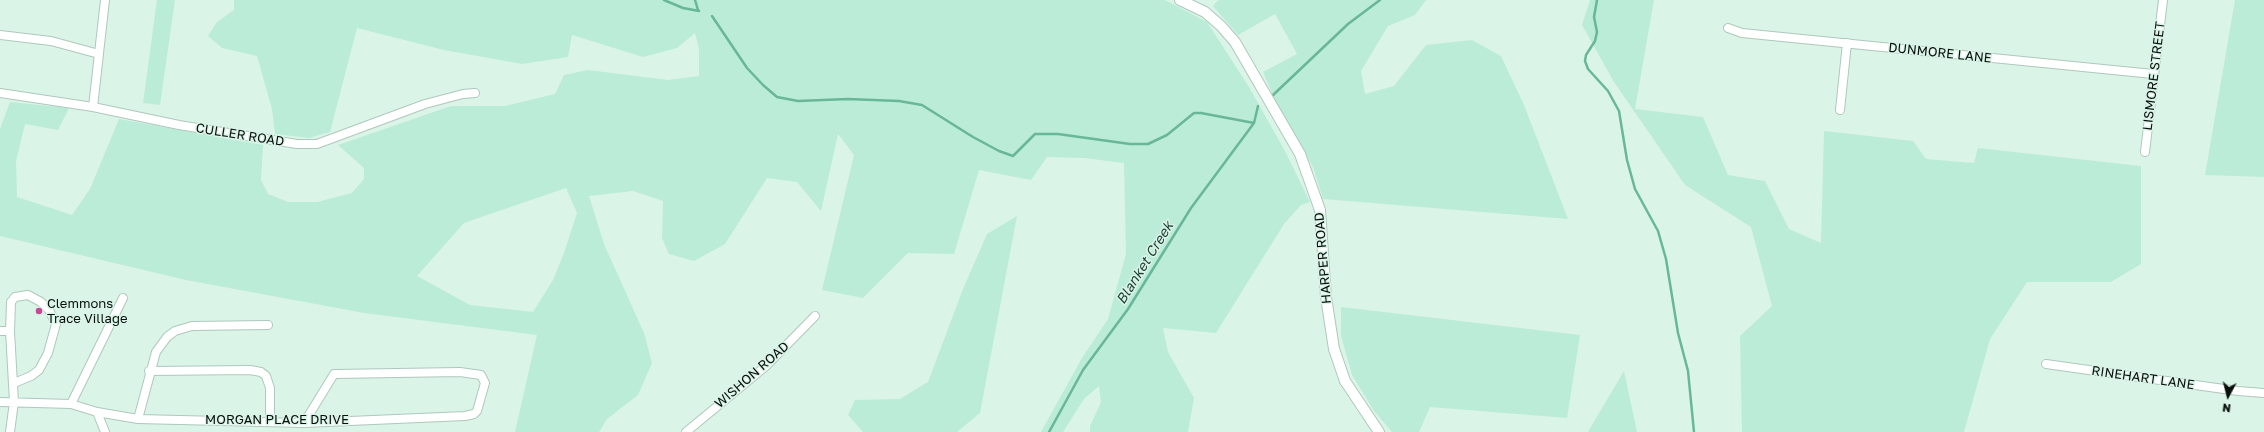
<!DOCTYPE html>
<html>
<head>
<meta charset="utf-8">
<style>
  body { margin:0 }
  #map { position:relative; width:2264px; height:432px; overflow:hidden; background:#dbf4e8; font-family:"Golos Text",sans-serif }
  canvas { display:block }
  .north { position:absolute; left:2208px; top:376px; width:40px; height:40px; -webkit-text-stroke:3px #dbf4e8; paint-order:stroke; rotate:187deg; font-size:11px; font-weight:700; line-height:16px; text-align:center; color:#070f0b }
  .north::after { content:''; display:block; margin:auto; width:14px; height:18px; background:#070f0b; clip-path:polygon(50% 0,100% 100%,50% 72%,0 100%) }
</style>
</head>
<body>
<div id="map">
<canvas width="2264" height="432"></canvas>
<div class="north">N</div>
</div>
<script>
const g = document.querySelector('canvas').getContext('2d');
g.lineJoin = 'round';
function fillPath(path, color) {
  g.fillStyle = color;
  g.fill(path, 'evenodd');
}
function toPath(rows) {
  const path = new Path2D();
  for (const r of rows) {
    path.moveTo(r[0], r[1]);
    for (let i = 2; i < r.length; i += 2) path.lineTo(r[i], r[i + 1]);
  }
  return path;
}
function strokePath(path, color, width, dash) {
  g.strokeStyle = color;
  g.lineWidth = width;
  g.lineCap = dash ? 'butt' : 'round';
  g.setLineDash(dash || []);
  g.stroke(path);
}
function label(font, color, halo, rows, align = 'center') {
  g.font = font + ' "Golos Text",sans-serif';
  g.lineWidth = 3;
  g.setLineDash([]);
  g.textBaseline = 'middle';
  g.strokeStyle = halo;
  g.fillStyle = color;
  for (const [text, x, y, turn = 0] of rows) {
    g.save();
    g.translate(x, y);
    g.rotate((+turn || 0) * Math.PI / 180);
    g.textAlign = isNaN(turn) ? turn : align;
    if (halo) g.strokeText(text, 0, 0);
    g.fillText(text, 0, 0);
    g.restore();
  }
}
const green = toPath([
  [157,0,175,0,160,105,143,103],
  [234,0,1165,0,1207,22,1249,87,1285,151,1310,202,1301,205,1284,224,1216,333,1163,328,1168,352,1194,398,1188,432,1090,432,1090,426,1101,402,1099,386,1084,399,1063,432,1041,432,1082,358,1108,319,1126,254,1124,163,1084,158,1047,157,1031,180,979,170,954,254,908,253,863,298,822,290,854,155,838,134,821,211,797,182,767,178,725,244,694,261,669,254,662,238,663,201,633,191,589,196,604,244,644,333,652,363,638,395,607,419,599,432,515,432,537,335,364,313,186,280,0,236,0,129,10,102,69,108,58,130,25,124,16,161,17,197,72,215,90,189,119,119,263,145,261,180,268,194,288,202,317,202,352,193,364,179,364,168,338,145,451,106,505,106,555,94,564,75,588,70,668,80,699,76,699,49,695,33,677,48,643,57,572,35,568,57,522,64,444,50,357,28,330,132,309,138,275,134,272,109,257,56,222,48,208,36,217,22,234,10],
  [566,188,577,213,564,253,553,280,533,312,470,305,417,276,464,223],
  [1218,0,1426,0,1415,15,1388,26,1361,71,1365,94,1394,86,1426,45,1472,40,1501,56,1524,105,1568,219,1323,199,1313,167,1278,107,1263,72,1297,54,1275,14,1238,35,1213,6],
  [1590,0,1654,0,1635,109,1703,117,1728,175,1765,181,1789,229,1821,243,1824,131,1913,141,1926,159,1974,163,1978,148,2141,166,2141,264,2111,282,2027,282,1990,339,1964,432,1742,432,1740,336,1772,306,1751,227,1685,185,1614,82,1582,25],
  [2235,0,2264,0,2264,177,2205,175],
  [1017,216,980,413,957,432,863,432,848,415,855,400,900,399,928,382,963,289,987,234],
  [1341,307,1580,335,1567,418,1430,407,1419,432,1392,432,1374,411,1352,375,1341,336],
  [1624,371,1637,432,1588,432,1589,430]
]);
const stream = toPath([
  [664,0,683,8,699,11],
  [695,0,698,10],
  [1597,0,1594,17,1597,32,1595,41,1586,55,1585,61,1588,69,1608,91,1619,111,1627,160,1635,189,1658,231,1666,259,1678,333,1688,371,1694,432],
  [712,16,747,68,763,85,777,97,798,101,848,99,899,101,922,105,973,137,999,151,1013,156,1035,134,1058,134,1130,144,1148,144,1167,135,1194,113,1201,113,1254,123],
  [1272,96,1348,24,1380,0],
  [1049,432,1083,370,1128,309,1191,208,1254,123,1258,106]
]);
const minor = toPath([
  [1728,28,1742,33,2153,74],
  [0,35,51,41,99,54],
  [0,93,93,107,179,125,297,144,317,144,425,104,463,94,475,93],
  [93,107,105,0],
  [1840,110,1847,43],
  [2145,152,2163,0],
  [0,331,10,331],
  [2046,364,2238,391,2264,393],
  [149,371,250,370,261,372,266,376,270,388,270,422],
  [0,402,71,404,97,412,105,432],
  [71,404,123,298],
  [97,412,138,419,304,423,465,416,474,414,477,411,485,383,481,375,460,372,334,374,304,423],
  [138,419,156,352,167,337,175,331,192,326,268,325],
  [10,432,14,402,10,331,11,302,15,297,28,295,41,302,49,310,56,324,48,353,39,370,31,376,14,383],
  [686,432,766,366,815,316]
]);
const tertiary = toPath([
  [1180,0,1205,12,1221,26,1235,42,1300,154,1320,210,1326,297,1334,349,1345,381,1379,432]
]);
const markers = [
  [39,311,4,"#c74895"]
];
const streetNames = [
  ["DUNMORE LANE",1940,53,6],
  ["LISMORE STREET",2154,76,-83],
  ["CULLER ROAD",240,135,9],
  ["HARPER ROAD",1323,258,-95],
  ["WISHON ROAD",752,375,-41],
  ["RINEHART LANE",2143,378,8],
  ["MORGAN PLACE DRIVE",277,420]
];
const poiNames = [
  ["Clemmons",47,304],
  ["Trace Village",47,319]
];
const waterNames = [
  ["Blanket Creek",1145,263,-58]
];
fillPath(green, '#bbecd7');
strokePath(stream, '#69b799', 2.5);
strokePath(minor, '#afc8bd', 10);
strokePath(tertiary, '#afc8bd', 12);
strokePath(minor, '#fff', 8);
strokePath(tertiary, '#fff', 10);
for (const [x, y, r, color] of markers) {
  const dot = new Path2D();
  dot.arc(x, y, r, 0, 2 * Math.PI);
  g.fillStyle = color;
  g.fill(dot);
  strokePath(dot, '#dbf4e8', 1.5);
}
label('13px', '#070f0b', '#dbf4e8', streetNames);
label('13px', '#070f0b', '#dbf4e8', poiNames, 'left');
label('italic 14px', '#1b3f31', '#dbf4e8', waterNames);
</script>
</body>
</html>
